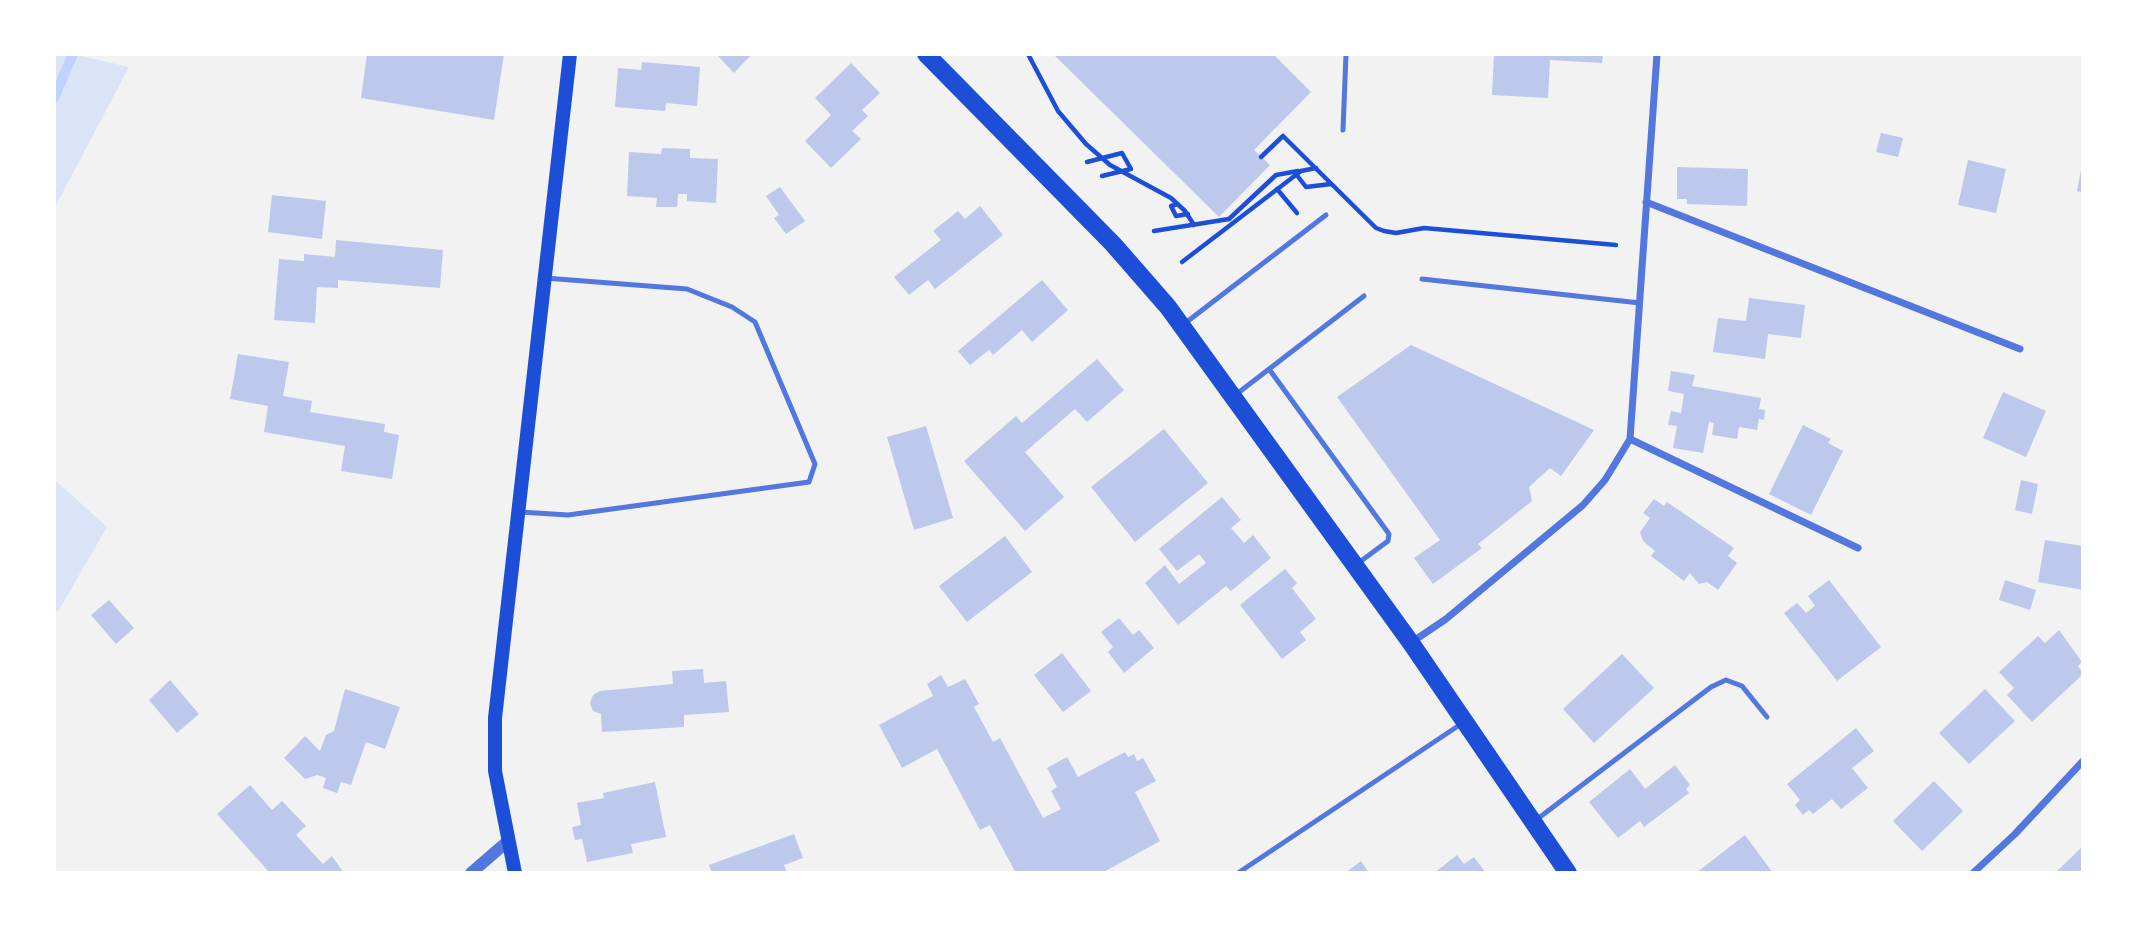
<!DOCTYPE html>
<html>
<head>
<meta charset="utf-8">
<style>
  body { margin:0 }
  #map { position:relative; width:2137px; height:927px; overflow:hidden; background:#f2f2f2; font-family:Manrope,sans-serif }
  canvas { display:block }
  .frame { position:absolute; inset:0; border:56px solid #fff; pointer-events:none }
</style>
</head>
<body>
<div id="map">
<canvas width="2137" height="927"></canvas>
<div class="frame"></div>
</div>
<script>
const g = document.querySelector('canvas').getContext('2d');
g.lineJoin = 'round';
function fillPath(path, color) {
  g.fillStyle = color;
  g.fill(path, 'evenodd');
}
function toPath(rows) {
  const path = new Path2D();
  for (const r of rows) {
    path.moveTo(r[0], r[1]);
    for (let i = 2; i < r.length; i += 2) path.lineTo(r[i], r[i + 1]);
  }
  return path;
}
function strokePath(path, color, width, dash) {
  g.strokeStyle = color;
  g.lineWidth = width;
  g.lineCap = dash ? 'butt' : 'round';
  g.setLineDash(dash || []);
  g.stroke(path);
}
const green = toPath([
  [54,54,73,54,129,67,54,209],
  [54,479,107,527,58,612,54,611]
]);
const stream = toPath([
  [54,98,73,54]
]);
const building = toPath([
  [367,54,504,54,494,120,361,98],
  [716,54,752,54,734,73],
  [1053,54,1273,54,1311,92,1254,150,1270,165,1219,217],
  [1494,54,1603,54,1602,63,1550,60,1548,98,1492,95],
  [642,62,700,67,697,106,666,103,665,111,615,107,618,68,641,70],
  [851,63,880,93,862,110,868,116,852,131,861,139,831,168,805,141,831,115,815,98],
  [1881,133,1903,138,1898,157,1876,152],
  [662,148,690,149,690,158,718,159,716,203,687,201,687,194,678,194,677,207,656,207,657,198,627,196,629,152,661,154],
  [1968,160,2006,169,1996,213,1958,205],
  [1677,167,1748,169,1747,206,1687,204,1687,199,1677,199],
  [2081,170,2083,170,2083,193,2077,191],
  [780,187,805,221,786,234,774,218,779,215,766,196],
  [272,195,326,201,322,239,268,232],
  [980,206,1003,235,935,289,928,280,909,295,894,277,941,240,933,231,958,211,965,219],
  [336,240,443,250,440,288,338,280,338,288,317,287,315,323,274,320,279,259,304,261,304,254,335,257],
  [1042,280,1068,310,1032,342,1022,330,993,355,989,350,970,365,958,351],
  [1749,298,1805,305,1801,338,1768,334,1765,359,1713,352,1718,318,1746,321],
  [1411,345,1594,430,1561,476,1550,468,1529,487,1532,501,1478,544,1482,548,1433,584,1414,558,1440,540,1337,397],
  [238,354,289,362,283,396,312,401,310,412,385,424,384,432,399,435,392,479,341,471,345,446,264,432,268,406,230,399],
  [1097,359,1124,390,1087,422,1075,409,1025,452,1064,497,1025,531,964,461,1016,416,1022,423],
  [1671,371,1695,375,1692,386,1761,398,1759,409,1765,410,1764,420,1759,419,1757,430,1739,427,1737,439,1712,435,1714,423,1709,422,1703,453,1673,448,1677,426,1668,425,1671,411,1681,413,1684,394,1668,391],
  [2003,392,2046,411,2026,457,1983,438],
  [1803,425,1831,439,1828,443,1843,451,1811,515,1769,494],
  [926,426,953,518,914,530,887,437],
  [1164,429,1208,483,1135,542,1091,487],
  [2021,480,2038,484,2032,514,2015,510],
  [1222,497,1241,520,1231,528,1244,543,1253,535,1271,558,1231,591,1226,586,1178,625,1145,583,1165,565,1179,584,1206,563,1199,554,1177,571,1159,549],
  [1654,499,1664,506,1667,502,1734,548,1728,556,1737,563,1718,590,1707,582,1699,584,1690,573,1684,581,1651,556,1655,551,1643,541,1640,532,1650,518,1643,513],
  [1005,536,1032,572,967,622,939,586],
  [2045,540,2083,546,2083,590,2038,582],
  [1285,569,1297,583,1292,588,1316,619,1300,632,1306,640,1282,659,1240,605],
  [1829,580,1881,647,1837,681,1784,613,1797,603,1806,613,1815,606,1808,596],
  [2005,580,2036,590,2030,610,1999,600],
  [109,600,134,628,116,644,91,615],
  [1119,618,1133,635,1139,630,1154,648,1124,673,1108,652,1113,647,1101,632],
  [2059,630,2082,662,2078,666,2083,674,2032,722,2007,695,2014,688,1999,672,2038,636,2045,643],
  [1062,653,1091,691,1063,712,1034,675],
  [1622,654,1654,688,1594,743,1563,709],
  [703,669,704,683,726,681,729,712,684,715,684,727,602,732,601,714,593,711,590,703,593,695,600,691,673,684,672,671],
  [941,675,948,687,965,679,979,704,974,707,993,742,1000,738,1043,818,1061,809,1051,791,1057,787,1047,768,1067,757,1078,777,1125,752,1128,757,1134,754,1137,761,1143,758,1156,781,1135,792,1160,841,1102,873,1016,873,990,825,980,830,937,749,902,768,879,725,933,696,927,684],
  [170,680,199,714,177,733,149,700],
  [345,689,400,707,385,749,366,742,351,785,341,782,337,793,323,788,326,778,317,775,305,779,284,758,305,736,320,751,326,735,334,731],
  [1985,689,2015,721,1969,764,1939,733],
  [1856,728,1874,751,1852,768,1868,788,1841,809,1832,799,1813,814,1809,810,1803,815,1795,805,1800,800,1787,784],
  [1675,765,1690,785,1686,789,1689,793,1644,827,1640,821,1618,838,1589,802,1630,769,1645,789],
  [1934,781,1963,811,1922,851,1893,821],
  [655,782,666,837,631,844,633,853,587,862,582,839,575,840,572,827,581,825,577,803,604,798,603,793],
  [250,785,272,810,282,801,306,826,296,835,323,864,332,856,344,873,270,873,217,814],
  [794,834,803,858,784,865,787,873,712,873,709,865],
  [1745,835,1773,873,1696,873],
  [2083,846,2083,873,2055,873],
  [1457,855,1464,864,1474,857,1486,873,1434,873],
  [1361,861,1369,873,1345,873]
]);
const path = toPath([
  [1028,54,1058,111,1086,144,1110,165,1171,198,1185,211,1194,225],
  [1261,157,1283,136,1376,228,1384,231,1396,233,1424,228,1616,245],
  [1087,162,1122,153,1131,169,1102,176],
  [1296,174,1306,187,1331,184],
  [1277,189,1297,213],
  [1178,204,1171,206,1176,216,1188,214],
  [1229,219,1276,175,1298,171],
  [1154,231,1229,219],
  [1182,262,1301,171,1316,168]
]);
const service = toPath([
  [1343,130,1346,54],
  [1422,279,1640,303],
  [1184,324,1326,215],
  [1269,369,1389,534,1388,541,1357,564],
  [1234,396,1364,296],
  [520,512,568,515,809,482,815,464,755,322,732,307,687,289,545,278],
  [1536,820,1711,687,1726,680,1742,686,1767,717],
  [1238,873,1461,724]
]);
const minor = toPath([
  [1646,202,2020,349],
  [1630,439,1858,548],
  [1412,642,1446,619,1583,505,1605,480,1630,439,1657,54],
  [1973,873,2015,834,2083,761]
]);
const tertiary = toPath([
  [471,873,508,841]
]);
const secondary = toPath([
  [515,873,495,771,495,718,570,54]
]);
const primary = toPath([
  [926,54,1113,244,1168,307,1411,643,1568,873]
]);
fillPath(green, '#dbe4f7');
strokePath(stream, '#bfd3fe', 10);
fillPath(building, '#bdc9ec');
strokePath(path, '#1d4ed8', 4.5);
strokePath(service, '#5277de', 5);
strokePath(minor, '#5277de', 7);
strokePath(tertiary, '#5277de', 12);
strokePath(secondary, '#1d4ed8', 14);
strokePath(primary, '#1d4ed8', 18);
</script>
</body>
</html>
